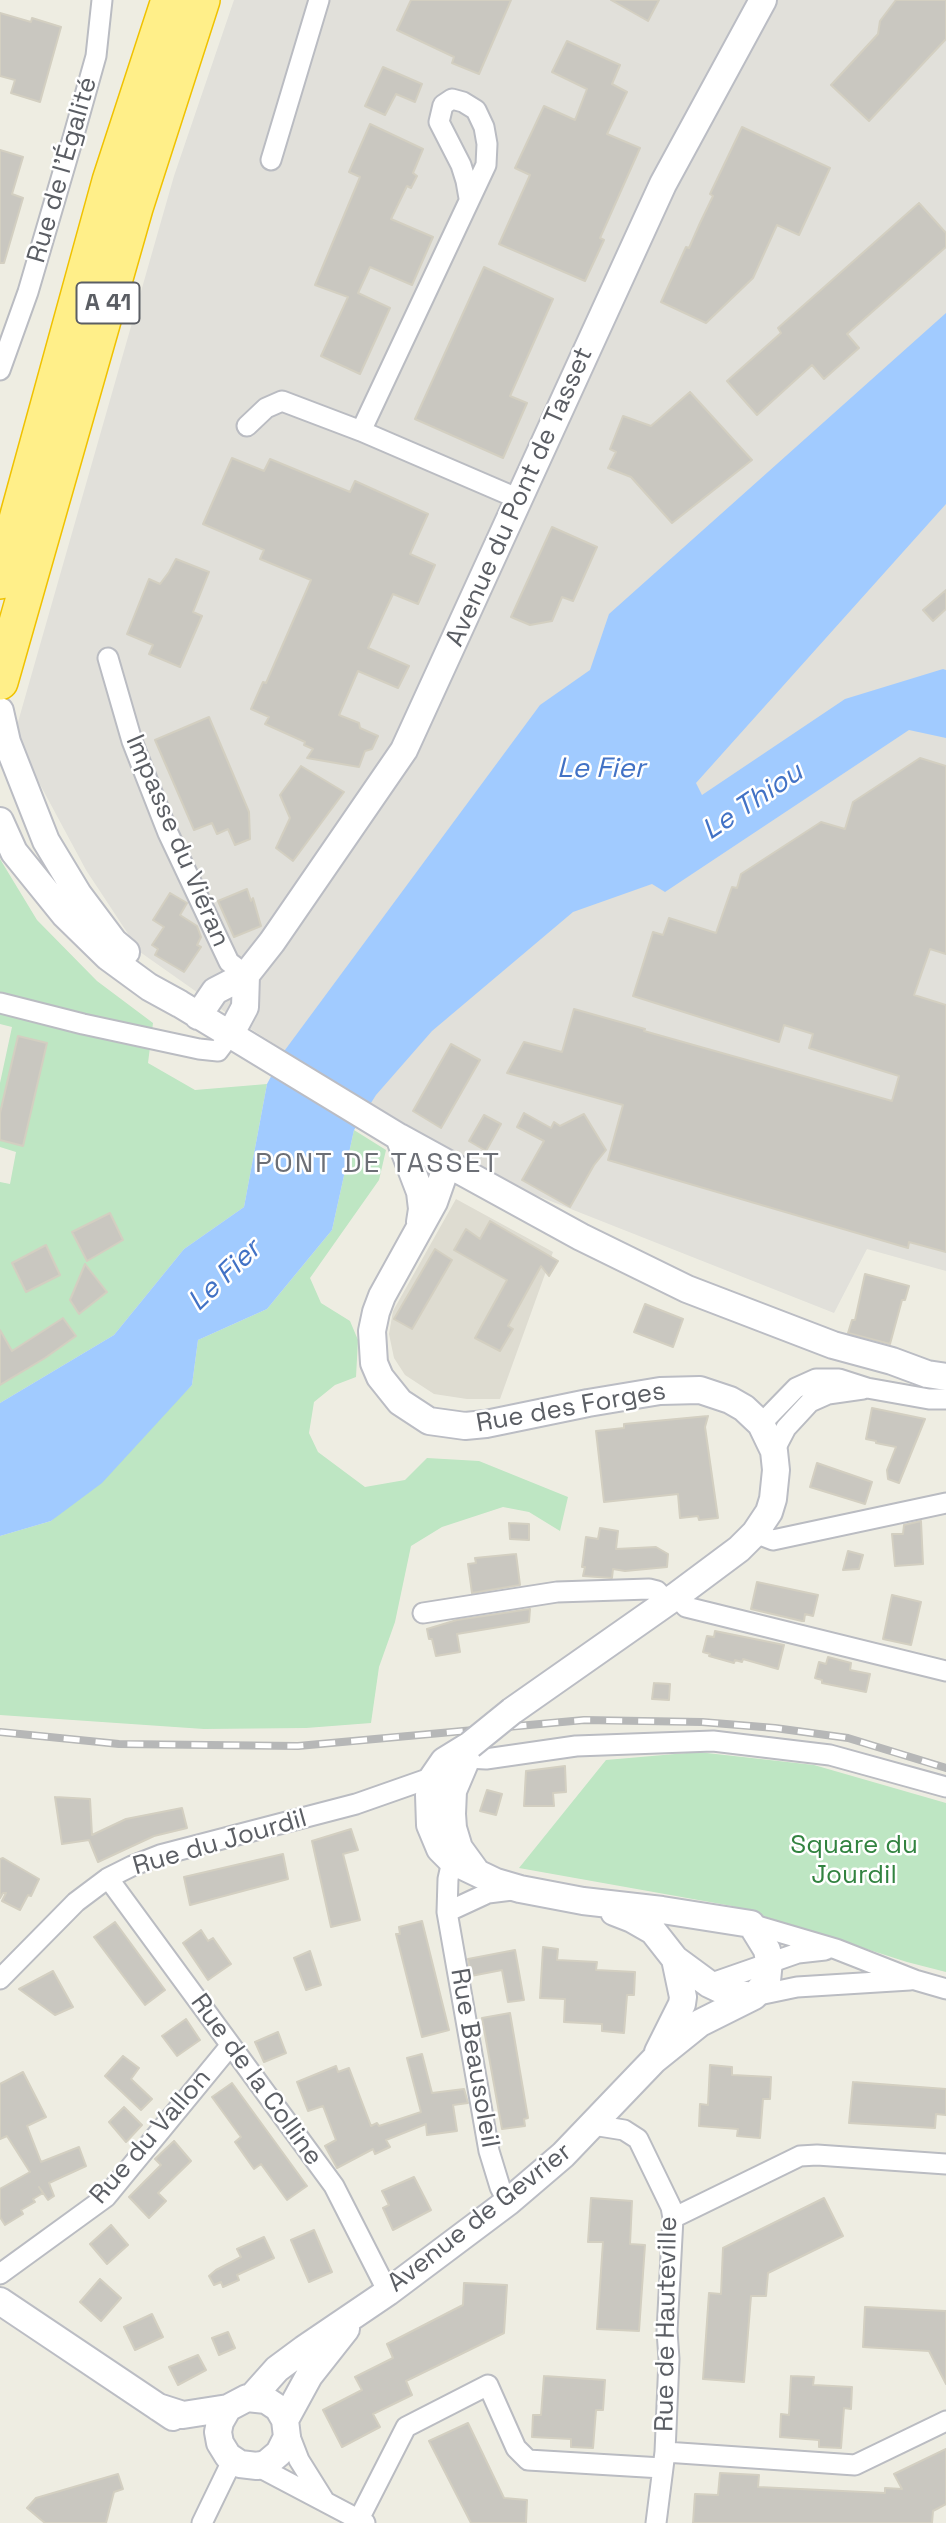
<!DOCTYPE html>
<html>
<head>
<meta charset="utf-8">
<style>
  body { margin:0 }
  canvas { display:block; background:#eeede2 }
</style>
</head>
<body>
<canvas width="946" height="2523"></canvas>
<script>
const g = document.querySelector('canvas').getContext('2d');
g.lineJoin = 'round';
function fillPath(path, color) {
  g.fillStyle = color;
  g.fill(path, 'evenodd');
}
function toPath(rows) {
  const path = new Path2D();
  for (const r of rows) {
    path.moveTo(r[0], r[1]);
    for (let i = 2; i < r.length; i += 2) path.lineTo(r[i], r[i + 1]);
  }
  return path;
}
function strokePath(path, color, width, dash) {
  g.strokeStyle = color;
  g.lineWidth = width;
  g.lineCap = dash ? 'butt' : 'round';
  g.setLineDash(dash || []);
  g.stroke(path);
}
function label(font, color, halo, rows, align = 'center') {
  g.font = font + ' "Space Grotesk",sans-serif';
  g.lineWidth = 5;
  g.setLineDash([]);
  g.textBaseline = 'middle';
  g.strokeStyle = halo;
  g.fillStyle = color;
  for (const [text, x, y, turn = 0] of rows) {
    g.save();
    g.translate(x, y);
    g.rotate((+turn || 0) * Math.PI / 180);
    g.textAlign = isNaN(turn) ? turn : align;
    if (halo) g.strokeText(text, 0, 0);
    g.fillText(text, 0, 0);
    g.restore();
  }
}
const industrial = toPath([
  [234,0,946,0,946,1271,867,1249,834,1313,462,1166,228,1014,140,952,86,870,14,736,174,176]
]);
const education = toPath([
  [456,1199,553,1252,500,1399,467,1399,434,1394,405,1375,394,1358,389,1334,393,1311]
]);
const green = toPath([
  [0,859,37,920,97,981,153,1023,148,1063,195,1090,267,1084,244,1207,184,1249,114,1335,0,1403,0,1182,10,1184,16,1152,0,1147,0,1083,12,1027,0,1024],
  [354,1130,386,1150,379,1180,310,1278,321,1303,350,1321,358,1340,356,1377,335,1385,314,1402,309,1433,318,1452,365,1487,405,1480,427,1458,479,1461,568,1497,560,1531,529,1512,503,1507,442,1527,411,1546,395,1622,379,1667,371,1723,306,1728,204,1729,0,1715,0,1536,51,1521,192,1385,198,1340,267,1309,332,1230],
  [698,1752,814,1765,946,1803,946,1972,907,1962,732,1906,519,1868,606,1760]
]);
const water = toPath([
  [946,313,946,504,696,783,702,795,845,699,943,669,946,670,946,738,909,730,665,892,652,884,573,912,432,1031,376,1095,354,1130,332,1230,267,1309,198,1340,192,1385,102,1483,51,1521,0,1536,0,1403,114,1335,184,1249,244,1207,267,1084,285,1050,540,705,590,670,609,614]
]);
const building = toPath([
  [411,0,511,0,479,74,452,63,454,57,397,30,411,0],
  [611,0,659,0,648,21,611,0],
  [896,0,946,0,946,39,869,121,831,85,878,34,880,21,896,0],
  [0,13,31,22,32,18,61,27,40,102,11,93,15,80,0,76,0,13],
  [567,41,620,65,612,84,627,92,607,134,640,148,600,238,604,240,585,281,499,244,530,175,515,168,544,106,575,120,587,89,552,72,567,41],
  [383,67,422,84,415,102,396,94,385,115,365,106,383,67],
  [370,124,423,149,413,173,417,176,411,188,407,186,391,219,433,237,412,285,370,267,358,293,390,308,360,374,321,356,348,297,315,285,360,177,349,172,370,124],
  [742,127,830,168,799,235,777,225,753,278,706,323,661,302,686,247,689,248,700,223,713,196,710,194,742,127],
  [0,150,23,157,12,194,23,198,4,263,0,263,0,150],
  [919,203,946,233,946,247,847,334,859,348,824,379,812,365,757,415,727,381,781,333,778,328,919,203],
  [484,267,553,299,510,396,527,403,503,458,415,419,484,267],
  [690,392,752,460,672,523,631,477,608,468,616,452,610,449,623,416,651,426,690,392],
  [232,458,264,471,270,459,350,492,355,481,428,514,410,554,435,565,418,604,393,594,368,648,409,666,398,688,358,671,339,715,359,723,360,728,378,736,372,749,365,751,359,767,307,758,313,749,304,745,305,742,265,724,269,717,251,709,263,682,266,683,311,580,260,559,264,550,203,524,232,458],
  [552,527,597,547,573,601,562,597,552,621,530,625,511,617,552,527],
  [176,559,209,572,193,612,202,616,180,667,149,654,153,645,127,634,149,579,160,584,169,572,176,559],
  [946,590,946,609,933,621,923,610,946,590],
  [209,717,249,812,250,839,235,845,228,829,217,834,212,823,194,830,155,740,209,717],
  [920,758,946,766,946,954,930,949,914,995,946,1005,946,1252,909,1242,908,1248,608,1160,623,1105,507,1073,524,1042,562,1052,574,1009,645,1029,644,1031,892,1101,899,1076,809,1048,813,1034,784,1025,779,1042,633,996,653,932,663,935,669,918,716,933,732,887,737,888,741,874,821,822,845,829,853,802,920,758],
  [301,766,344,792,293,861,276,848,290,818,280,795,301,766],
  [247,889,251,901,253,898,261,926,234,937,218,901,247,889],
  [170,893,187,903,180,915,197,926,201,937,197,945,201,947,184,972,155,955,158,949,152,945,164,927,153,920,170,893],
  [18,1036,47,1043,23,1146,0,1140,0,1113,18,1036],
  [451,1044,480,1060,441,1128,413,1111,451,1044],
  [524,1113,551,1128,554,1122,560,1126,584,1114,606,1150,594,1165,570,1207,522,1180,544,1141,517,1127,524,1113],
  [484,1115,501,1124,486,1151,469,1141,484,1115],
  [110,1213,123,1240,87,1261,72,1232,110,1213],
  [490,1221,558,1261,549,1276,541,1266,508,1326,513,1329,500,1351,475,1338,507,1280,454,1250,466,1229,480,1239,490,1221],
  [46,1245,60,1275,26,1292,12,1263,46,1245],
  [435,1249,452,1260,412,1329,394,1319,435,1249],
  [85,1264,107,1292,79,1314,70,1300,85,1264],
  [865,1274,909,1286,905,1300,902,1300,890,1344,848,1333,852,1320,855,1320,865,1274],
  [645,1304,683,1319,673,1347,634,1332,645,1304],
  [63,1318,76,1336,45,1358,0,1385,0,1330,12,1351,63,1318],
  [872,1408,925,1419,899,1483,888,1479,887,1470,896,1447,876,1443,876,1441,866,1439,872,1408],
  [708,1416,705,1427,718,1518,699,1520,698,1516,680,1518,678,1494,604,1502,596,1431,624,1428,624,1424,708,1416],
  [817,1463,872,1482,865,1504,810,1487,817,1463],
  [921,1521,923,1564,895,1566,892,1534,903,1534,904,1525,921,1521],
  [509,1523,529,1524,529,1540,510,1539,509,1523],
  [600,1528,618,1531,616,1549,656,1547,668,1554,667,1567,625,1571,613,1569,612,1578,583,1576,585,1567,582,1567,586,1537,598,1539,600,1528],
  [848,1551,863,1555,859,1569,843,1570,848,1551],
  [516,1554,520,1585,472,1593,468,1564,476,1563,475,1558,516,1554],
  [757,1582,818,1595,813,1616,805,1614,804,1621,802,1621,751,1609,757,1582],
  [892,1595,921,1602,911,1645,883,1639,892,1595],
  [530,1609,529,1622,457,1634,460,1652,436,1656,432,1639,429,1639,427,1629,457,1620,530,1609],
  [715,1631,784,1645,778,1669,743,1659,742,1662,735,1660,734,1663,709,1656,710,1654,703,1652,707,1636,714,1637,715,1631],
  [828,1657,851,1663,850,1670,870,1674,866,1692,822,1683,822,1680,815,1678,819,1662,826,1664,828,1657],
  [654,1683,670,1684,669,1700,652,1699,654,1683],
  [565,1766,566,1792,553,1793,554,1806,524,1806,526,1771,565,1766],
  [487,1790,502,1794,496,1815,480,1811,487,1790],
  [55,1797,90,1799,92,1835,126,1819,182,1808,187,1828,154,1836,98,1862,89,1840,62,1844,55,1797],
  [351,1829,358,1850,343,1854,360,1920,331,1927,312,1841,351,1829],
  [283,1854,288,1879,190,1905,184,1877,283,1854],
  [3,1858,39,1879,31,1896,28,1895,20,1910,2,1901,6,1893,3,1893,0,1898,0,1859,3,1858],
  [422,1921,449,2030,422,2037,396,1934,400,1934,399,1927,422,1921],
  [115,1922,165,1990,145,2005,94,1937,115,1922],
  [201,1930,208,1941,213,1938,231,1964,208,1980,183,1943,201,1930],
  [543,1947,558,1949,557,1960,597,1962,596,1970,635,1972,634,1995,627,1995,624,2033,602,2031,602,2024,564,2022,565,1999,540,1998,543,1947],
  [515,1950,524,2000,508,2002,502,1970,471,1976,468,1959,515,1950],
  [310,1951,321,1985,306,1990,294,1958,310,1951],
  [53,1971,73,2007,55,2015,19,1989,53,1971],
  [510,2013,528,2118,524,2119,525,2126,502,2129,482,2018,510,2013],
  [186,2019,200,2040,177,2056,162,2036,186,2019],
  [278,2032,286,2053,264,2062,255,2042,278,2032],
  [422,2054,432,2093,464,2089,468,2103,453,2105,457,2131,427,2135,426,2124,386,2140,390,2147,375,2154,373,2149,337,2168,325,2146,336,2140,323,2106,308,2111,297,2082,336,2066,338,2072,349,2068,371,2126,377,2123,379,2126,421,2112,407,2058,422,2054],
  [123,2056,139,2068,131,2079,152,2099,141,2110,105,2076,123,2056],
  [710,2065,732,2067,732,2075,771,2077,770,2099,763,2099,760,2138,737,2136,738,2129,699,2126,700,2104,708,2105,710,2065],
  [23,2072,46,2117,27,2126,41,2162,79,2147,86,2166,49,2183,54,2196,48,2200,39,2187,43,2193,33,2199,35,2202,21,2210,23,2214,5,2225,0,2217,0,2189,30,2172,7,2136,0,2139,0,2084,23,2072],
  [853,2082,946,2089,946,2115,936,2114,935,2128,849,2123,853,2082],
  [232,2083,307,2186,287,2200,261,2164,254,2169,235,2142,241,2137,212,2097,232,2083],
  [124,2107,142,2125,126,2142,109,2122,124,2107],
  [174,2141,191,2161,158,2193,166,2201,149,2218,129,2197,161,2165,155,2159,174,2141],
  [414,2177,431,2210,393,2230,383,2208,389,2205,382,2191,414,2177],
  [591,2198,632,2201,630,2244,645,2245,639,2331,597,2329,603,2242,588,2242,591,2198],
  [824,2198,843,2236,768,2273,766,2296,751,2296,744,2382,703,2379,709,2293,721,2294,723,2248,824,2198],
  [111,2225,128,2245,107,2264,90,2244,111,2225],
  [314,2230,332,2272,309,2282,291,2240,314,2230],
  [264,2237,274,2258,237,2275,239,2280,223,2287,221,2282,214,2285,209,2276,216,2270,241,2257,237,2249,264,2237],
  [100,2279,121,2298,101,2321,80,2302,100,2279],
  [464,2283,507,2285,504,2333,406,2381,412,2395,373,2414,380,2427,342,2447,323,2410,362,2390,355,2377,393,2358,387,2344,463,2305,464,2283],
  [865,2307,946,2311,946,2384,929,2351,863,2347,865,2307],
  [152,2314,163,2337,135,2350,124,2327,152,2314],
  [228,2332,235,2348,219,2355,212,2338,228,2332],
  [198,2355,206,2370,178,2385,169,2367,198,2355],
  [544,2376,605,2380,603,2410,596,2410,593,2448,571,2447,571,2439,532,2437,533,2415,541,2415,544,2376],
  [791,2376,814,2377,813,2385,852,2387,851,2409,844,2408,841,2448,819,2447,819,2440,780,2437,781,2414,789,2415,791,2376],
  [468,2423,504,2498,527,2500,526,2523,471,2523,429,2441,468,2423],
  [946,2449,946,2504,933,2511,932,2523,693,2523,695,2494,718,2495,720,2473,759,2475,758,2487,885,2493,885,2488,902,2489,894,2474,946,2449],
  [118,2474,123,2489,114,2492,106,2523,45,2523,27,2508,36,2498,118,2474]
]);
const street = toPath([
  [271,160,319,0],
  [0,370,28,292,73,138,96,56,102,0],
  [247,426,266,408,282,401,361,431,519,499],
  [361,431,486,165,487,144,484,127,476,110,463,102,452,99,443,105,439,122,461,165,466,181,469,198],
  [108,658,132,741,168,833,229,962,246,975],
  [0,1003,83,1024,199,1049,218,1051,230,1035],
  [761,1424,796,1388,816,1379,839,1379,867,1388,929,1399,946,1399],
  [774,1451,786,1428,810,1402,828,1394,863,1389],
  [755,1533,773,1540,946,1503],
  [676,1596,686,1607,946,1671],
  [423,1613,557,1592,649,1589,657,1591,667,1602],
  [456,1755,467,1758,486,1759,576,1746,713,1741,830,1755,946,1787],
  [457,1852,452,1861,448,1879,447,1912,489,2151,500,2187,508,2202],
  [108,1878,334,2186,388,2292],
  [447,1912,488,1893,512,1890],
  [751,1924,836,1949,915,1980,946,1989],
  [0,1979,76,1902,108,1878,132,1866,160,1855,356,1804,433,1777,442,1782],
  [709,1984,798,1953,825,1950],
  [754,1996,797,1987,910,1980],
  [593,2125,624,2130,638,2139,671,2207,673,2218,667,2331,669,2359,665,2452,656,2523],
  [673,2218,800,2156,817,2155,946,2164],
  [0,2274,106,2197,230,2046],
  [287,2429,299,2460,324,2500],
  [665,2452,855,2465,946,2421],
  [257,2466,365,2523],
  [359,2519,406,2427,488,2385,516,2448,528,2460,662,2468],
  [202,2523,233,2459]
]);
const secondary = toPath([
  [0,711,7,742,46,841,78,894,114,942,126,952],
  [0,821,14,852,65,915,108,957,149,987,180,1004,399,1137,581,1237,687,1289,833,1345,892,1361,927,1374,946,1377],
  [198,1016,215,991,246,975,272,942,404,750,663,184,763,0],
  [230,1035,245,1007,246,975],
  [399,1137,420,1192,422,1209,420,1222],
  [447,1165,434,1202,382,1296,376,1312,372,1331,374,1363,380,1377,400,1402,429,1421,465,1426,486,1424,588,1403,660,1391,700,1390,730,1400,744,1408,761,1424,774,1451,776,1470,773,1499,769,1512,755,1533,739,1549,676,1596,512,1711],
  [470,1745,467,1758,453,1791,452,1814,453,1828,459,1848,475,1870],
  [614,1912,632,1919,653,1931,675,1959,683,1997,682,2004,658,2052],
  [675,1959,709,1984,728,1993,754,1996],
  [0,2301,173,2417],
  [252,2397,277,2369,304,2349,388,2292,508,2202,563,2155,654,2060,700,2023,754,1996,767,1981,769,1961,767,1950,751,1924,662,1910,583,1901,520,1889,496,1882,452,1861,440,1849,430,1825,429,1795,433,1777,444,1761,470,1745],
  [158,2407,183,2415,228,2408,247,2398,266,2400,278,2408,285,2420,287,2437,279,2453,266,2464,257,2466,240,2464,228,2456,220,2443,218,2432,220,2422,228,2408],
  [285,2420,309,2376,346,2329]
]);
const highway = toPath([
  [0,581,110,181,169,0],
  [0,682,135,208,202,0]
]);
const rail = toPath([
  [0,1732,119,1744,298,1746,584,1720,702,1722,775,1728,848,1738,946,1768]
]);
const secondaryBridge = toPath([
  [470,1745,512,1711]
]);
const shields = [
  [108,303,63]
];
const shieldNames = [
  ["A 41",108,303]
];
const streetNames = [
  ["Rue de l'Égalité",63,170,-74],
  ["Avenue du Pont de Tasset",520,497,-66],
  ["Impasse du Viéran",177,841,67],
  ["Rue des Forges",571,1408,-10],
  ["Rue du Jourdil",220,1843,-16],
  ["Rue Beausoleil",474,2058,80],
  ["Rue de la Colline",256,2080,54],
  ["Rue du Vallon",151,2137,-49],
  ["Avenue de Gevrier",480,2218,-38],
  ["Rue de Hauteville",667,2324,-89]
];
const parkNames = [
  ["Square du",854,1846],
  ["Jourdil",854,1876]
];
const waterNames = [
  ["Le Fier",601,769],
  ["Le Thiou",753,802,-34],
  ["Le Fier",225,1276,-44]
];
const neighbourhoodNames = [
  ["PONT DE TASSET",378,1164]
];
fillPath(industrial, '#e1e0da');
fillPath(education, '#dedcd1');
fillPath(green, '#bee6c3');
fillPath(water, '#a1cbff');
fillPath(building, '#c9c7c0');
strokePath(building, '#d3cfc1', 2);
strokePath(street, '#babcc2', 23);
strokePath(secondary, '#bbbdc4', 30);
strokePath(highway, '#f0c200', 38);
strokePath(street, '#fff', 19);
strokePath(secondary, '#fff', 26);
strokePath(highway, '#ffef89', 35);
strokePath(rail, '#b6b7b7', 8);
strokePath(rail, '#fff', 5, [16]);
strokePath(secondaryBridge, '#bbbdc4', 30, []);
strokePath(secondaryBridge, '#fff', 26);
for (const [x, y, w] of shields) {
  const box = new Path2D();
  box.roundRect(x - w / 2, y - 20.5, w, 41, 5);
  g.fillStyle = '#fff';
  g.fill(box);
  strokePath(box, '#5b5e64', 2);
}
label('bold 24px', '#5b5e64', null, shieldNames);
label('26px', '#5b5e64', '#fff', streetNames);
label('26px', '#328340', '#fff', parkNames);
label('italic 28px', '#4272c5', '#fff', waterNames);
g.letterSpacing = '2px';
label('28px', '#6c6f76', '#fff', neighbourhoodNames);
g.letterSpacing = '0px';
</script>
</body>
</html>
